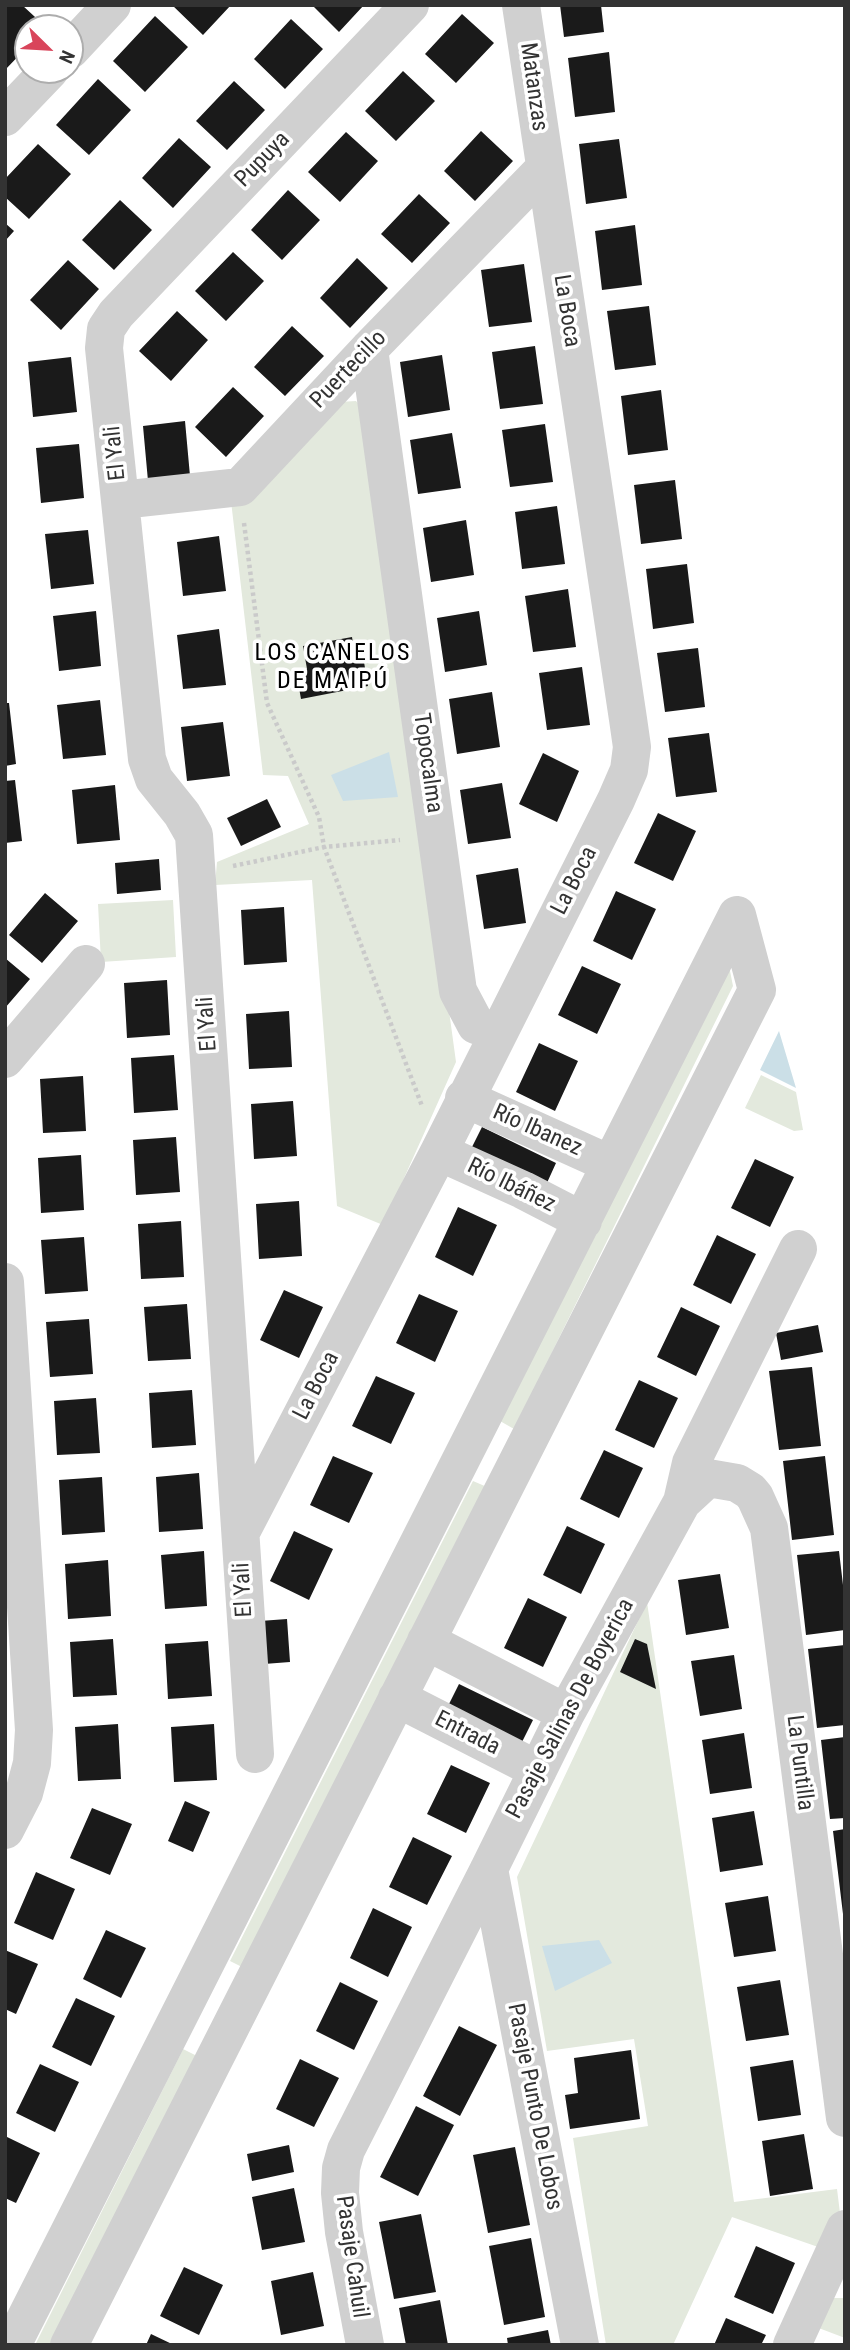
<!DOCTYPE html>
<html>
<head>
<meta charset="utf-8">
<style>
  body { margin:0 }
  #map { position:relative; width:850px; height:2350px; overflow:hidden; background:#fff; font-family:"Roboto Condensed",sans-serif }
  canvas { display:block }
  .frame { position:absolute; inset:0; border:7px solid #333; pointer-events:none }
  .north { position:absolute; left:14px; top:14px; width:70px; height:70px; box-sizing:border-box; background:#fff; border:2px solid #adadad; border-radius:50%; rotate:114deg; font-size:19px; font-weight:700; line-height:28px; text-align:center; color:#333 }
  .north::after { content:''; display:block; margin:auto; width:24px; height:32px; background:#d9455b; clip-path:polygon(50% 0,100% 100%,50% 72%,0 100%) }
</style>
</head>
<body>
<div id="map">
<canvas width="850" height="2350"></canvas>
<div class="frame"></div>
<div class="north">N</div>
</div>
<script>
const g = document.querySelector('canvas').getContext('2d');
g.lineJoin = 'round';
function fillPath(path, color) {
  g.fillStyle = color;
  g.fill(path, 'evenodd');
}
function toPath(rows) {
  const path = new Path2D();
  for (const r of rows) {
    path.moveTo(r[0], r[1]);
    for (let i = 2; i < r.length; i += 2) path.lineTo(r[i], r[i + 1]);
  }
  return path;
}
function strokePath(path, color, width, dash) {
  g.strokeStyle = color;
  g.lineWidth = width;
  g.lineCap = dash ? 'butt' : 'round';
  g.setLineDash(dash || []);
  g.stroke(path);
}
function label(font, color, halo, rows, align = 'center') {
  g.font = font + ' "Roboto Condensed",sans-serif';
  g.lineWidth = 7;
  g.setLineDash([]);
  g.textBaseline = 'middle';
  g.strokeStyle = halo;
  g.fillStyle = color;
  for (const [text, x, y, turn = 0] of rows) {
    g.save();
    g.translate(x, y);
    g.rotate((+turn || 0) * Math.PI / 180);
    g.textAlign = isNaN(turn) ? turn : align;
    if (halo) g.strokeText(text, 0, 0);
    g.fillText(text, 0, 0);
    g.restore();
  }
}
const green = toPath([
  [356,401,368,416,456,1062,383,1225,337,1206,312,880,215,885,217,862,309,824,288,776,263,775,231,501,339,402],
  [173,900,176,957,101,962,98,904],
  [729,966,733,986,514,1429,500,1421],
  [761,1075,796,1092,803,1130,794,1131,745,1108],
  [473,1481,487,1487,244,1968,230,1961],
  [647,1602,734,2202,837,2189,840,2213,821,2248,732,2217,673,2345,606,2345,573,2138,648,2126,634,2039,547,2051,517,1877],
  [183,2049,197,2056,53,2345,35,2345],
  [832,2298,845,2298,845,2338,816,2327]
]);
const water = toPath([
  [389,752,398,797,343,801,331,775],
  [779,1031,796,1088,760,1070],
  [599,1940,612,1963,555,1991,542,1946]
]);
const building = toPath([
  [5,5,22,5,47,28,28,28,28,46,5,70],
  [172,5,231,5,203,35],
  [312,5,364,5,339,32],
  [560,5,601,5,604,32,564,37],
  [462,14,494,43,456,83,425,54],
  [155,16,188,47,145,92,113,61],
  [291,19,323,49,285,89,254,59],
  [609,52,615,112,575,117,568,58],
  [403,71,435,101,396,141,365,111],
  [98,79,131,110,89,155,56,125],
  [234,81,265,110,227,150,196,121],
  [481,131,513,161,475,201,444,171],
  [346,132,378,161,340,202,308,172],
  [179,138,211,167,173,208,142,178],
  [619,139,627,198,586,204,579,144],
  [38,144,71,174,29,219,5,197,5,179],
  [288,190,320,220,282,260,251,230],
  [419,194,450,223,412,263,381,234],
  [120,200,152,230,114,270,82,240],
  [5,223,14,231,5,241],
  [635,225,642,285,602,290,595,231],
  [233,252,264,281,226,321,195,291],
  [357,258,388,288,350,328,320,298],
  [68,260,99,289,61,330,30,300],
  [524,264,532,322,489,327,481,270],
  [649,306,656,365,615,370,607,311],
  [177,311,208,340,171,381,139,351],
  [292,326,324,356,285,396,254,367],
  [535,346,543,404,500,409,492,352],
  [442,355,450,410,408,417,400,362],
  [71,357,77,412,33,417,28,362],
  [233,387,264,416,226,457,195,427],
  [661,390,668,450,628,455,621,396],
  [185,421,190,476,148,481,143,426],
  [545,424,553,482,510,487,502,430],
  [452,433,461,488,418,494,410,440],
  [79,444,84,498,41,503,36,448],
  [675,480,682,539,641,544,634,485],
  [557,506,565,564,522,569,515,512],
  [466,520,474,575,431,582,423,528],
  [88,530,94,584,51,589,45,534],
  [219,536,226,591,183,596,177,542],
  [687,564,694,623,653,629,646,569],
  [568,589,576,647,533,652,525,596],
  [96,611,101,666,59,671,53,616],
  [479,611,487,665,445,672,437,618],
  [219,629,226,685,183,689,177,635],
  [352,637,356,663,364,662,368,686,301,699,296,671,307,669,303,646],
  [698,648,705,707,665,712,657,653],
  [582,667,590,725,547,730,539,673],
  [492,692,500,747,457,754,449,699],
  [100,700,106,755,63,759,57,705],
  [5,703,9,703,16,764,5,766],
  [223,722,230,776,187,781,181,727],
  [709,733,717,792,676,797,668,738],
  [543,753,579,771,557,822,519,804],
  [15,780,22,841,5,843,5,781],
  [502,783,511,838,468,844,460,790],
  [115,785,120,840,77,844,72,790],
  [267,799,281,827,241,846,227,818],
  [658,813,696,831,673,881,634,863],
  [159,859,161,890,117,894,115,863],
  [518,868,526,923,484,929,476,875],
  [616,891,656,909,632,960,593,941],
  [45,893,78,921,42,963,9,935],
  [284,907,287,962,244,965,241,910],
  [5,958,30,979,5,1008],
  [582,966,621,984,597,1034,558,1015],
  [167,980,170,1035,127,1038,124,983],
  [289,1011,292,1067,249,1069,246,1014],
  [539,1043,578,1061,555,1111,516,1092],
  [174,1055,178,1110,134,1113,131,1058],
  [83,1076,86,1131,43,1133,40,1079],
  [293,1101,297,1156,254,1159,251,1104],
  [482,1127,556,1163,546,1185,471,1149],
  [176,1137,180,1192,136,1195,133,1140],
  [81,1155,84,1210,41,1213,38,1158],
  [755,1159,794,1177,770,1227,731,1208],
  [299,1201,302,1256,259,1259,256,1204],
  [458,1207,497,1225,473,1276,435,1257],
  [181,1221,184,1277,141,1279,138,1224],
  [717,1235,756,1254,731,1304,693,1285],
  [84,1237,88,1291,45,1294,41,1240],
  [284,1290,323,1307,299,1358,260,1340],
  [419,1294,458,1311,435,1362,396,1343],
  [187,1304,191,1359,148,1361,144,1307],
  [681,1307,720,1326,696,1376,657,1357],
  [89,1319,93,1374,50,1377,46,1322],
  [818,1325,823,1352,781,1360,776,1333],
  [812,1367,821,1446,779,1450,769,1371],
  [376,1376,415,1393,391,1444,352,1426],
  [639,1380,678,1398,654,1448,615,1430],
  [192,1390,196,1445,152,1448,149,1393],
  [96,1398,100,1453,57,1455,54,1401],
  [604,1450,643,1468,619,1518,580,1499],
  [333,1456,373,1473,349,1523,310,1505],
  [825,1456,834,1535,792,1540,783,1461],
  [199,1473,203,1529,159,1532,156,1477],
  [102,1477,105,1532,62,1535,59,1480],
  [567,1526,605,1544,581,1594,543,1575],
  [294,1531,333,1549,309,1600,270,1581],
  [204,1551,207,1606,165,1609,161,1555],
  [839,1551,845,1602,845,1630,806,1635,797,1555],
  [108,1560,111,1616,68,1619,65,1564],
  [720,1574,729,1628,686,1635,678,1580],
  [528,1598,567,1617,543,1667,504,1648],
  [287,1619,290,1662,264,1664,260,1621],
  [113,1639,117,1695,73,1697,70,1642],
  [635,1639,647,1644,656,1689,620,1672],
  [208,1641,212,1696,168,1699,165,1644],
  [845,1645,845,1725,817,1728,808,1649],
  [734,1655,742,1709,700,1716,691,1661],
  [459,1684,533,1720,522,1742,448,1706],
  [118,1724,121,1779,78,1781,75,1727],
  [214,1724,217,1780,174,1782,171,1727],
  [744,1733,752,1788,710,1794,702,1740],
  [845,1737,845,1818,830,1819,821,1740],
  [451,1765,490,1783,466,1833,427,1814],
  [185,1801,210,1812,193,1852,168,1841],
  [92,1808,132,1824,110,1875,70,1858],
  [754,1811,763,1865,720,1872,712,1818],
  [845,1829,845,1914,843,1914,833,1831],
  [413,1837,452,1856,427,1905,389,1887],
  [36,1872,75,1889,53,1940,14,1923],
  [768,1896,776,1951,734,1957,725,1903],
  [373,1908,412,1927,388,1977,350,1958],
  [106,1930,146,1948,121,1998,83,1979],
  [5,1950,38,1964,16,2014,5,2009],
  [780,1980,789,2035,746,2041,737,1987],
  [340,1982,378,2001,354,2050,316,2031],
  [76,1998,115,2016,91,2066,52,2047],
  [459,2026,497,2045,460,2116,423,2096],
  [631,2050,640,2119,570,2129,565,2095,578,2093,574,2058],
  [300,2059,339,2078,314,2127,276,2109],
  [793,2060,801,2115,758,2121,750,2067],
  [40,2064,79,2082,55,2132,16,2113],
  [416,2106,454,2125,418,2196,380,2177],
  [804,2134,813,2189,770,2196,762,2141],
  [5,2136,40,2153,16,2203,5,2198],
  [289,2145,294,2172,252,2181,247,2154],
  [515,2147,530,2225,488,2233,473,2155],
  [294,2188,305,2242,262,2250,252,2197],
  [421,2214,436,2292,394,2299,379,2222],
  [531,2238,545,2317,504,2325,489,2246],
  [756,2246,795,2263,773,2314,734,2297],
  [184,2267,223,2285,199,2335,160,2316],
  [313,2272,324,2326,281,2335,271,2281],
  [440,2300,448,2345,406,2345,399,2308],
  [726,2318,766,2335,761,2345,714,2345],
  [548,2330,551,2345,508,2345,507,2338],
  [151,2334,174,2345,146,2345]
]);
const path = toPath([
  [244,523,267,703,319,817,324,847,422,1106],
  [233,866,324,847,400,840]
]);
const minor = toPath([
  [70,50,112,5],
  [5,117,50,70],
  [369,349,458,991,476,1025,497,1033],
  [121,500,240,487,369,349,544,169],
  [5,1059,86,964],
  [464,1098,610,1164],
  [439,1152,523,1190,583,1221],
  [5,1282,34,1730,32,1763,24,1793,5,1830],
  [682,1502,708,1478,737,1483,750,1491,755,1497,769,1528,845,2118],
  [241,1532,439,1152,616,800,629,770,632,747,628,719,521,5],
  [426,1641,566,1713],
  [397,1698,538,1770],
  [255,1754,194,835,182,814,154,779,147,759,104,348,106,329,116,314,410,5],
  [489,1869,580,2345],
  [12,2345,737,915],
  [69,2345,757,990,737,915],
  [365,2345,344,2232,340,2193,341,2168,346,2150,489,1869,566,1713,682,1502,691,1463,798,1249],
  [792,2345,845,2229]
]);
const streetNames = [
  ["Matanzas",533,87,82],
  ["Pupuya",263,160,-46],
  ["La Boca",566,311,81],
  ["Puertecillo",349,370,-46],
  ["El Yali",116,453,-96],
  ["Topocalma",427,763,82],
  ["La Boca",575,881,-63],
  ["El Yali",208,1024,-94],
  ["Río Ibanez",537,1131,24],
  ["Río Ibáñez",511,1186,26],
  ["La Boca",317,1386,-63],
  ["El Yali",244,1590,-93],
  ["Pasaje Salinas De Boyerica",571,1709,-62],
  ["Entrada",467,1734,27],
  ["La Puntilla",799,1763,83],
  ["Pasaje Punto De Lobos",534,2107,79],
  ["Pasaje Cahuil",351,2257,82]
];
const neighbourhoodNames = [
  ["LOS CANELOS",333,654],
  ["DE MAIPÚ",333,682]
];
fillPath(green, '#e3e9dd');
fillPath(water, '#cbdfe7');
fillPath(building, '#1a1a1a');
strokePath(path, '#cacaca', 4.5, [3.5, 3.5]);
strokePath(minor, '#d0d0d0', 38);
label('23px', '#333', '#fff', streetNames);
g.letterSpacing = '2px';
label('24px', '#000', '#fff', neighbourhoodNames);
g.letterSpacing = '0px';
</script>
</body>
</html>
